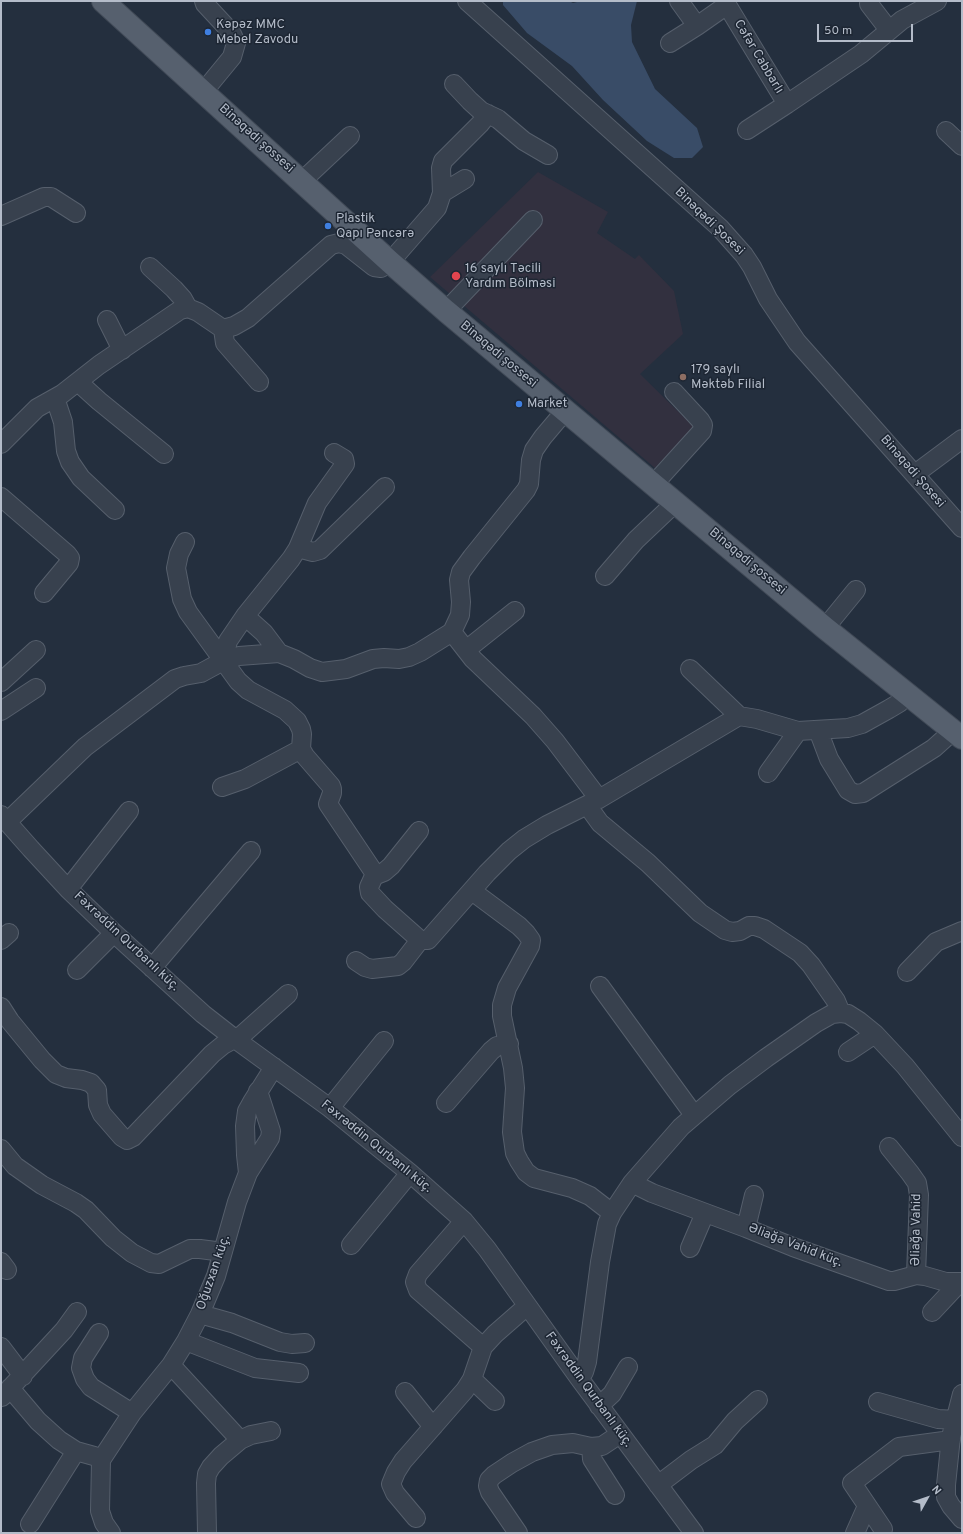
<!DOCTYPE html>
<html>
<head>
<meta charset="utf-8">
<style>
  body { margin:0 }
  #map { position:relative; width:963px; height:1534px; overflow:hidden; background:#242f3e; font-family:Overpass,sans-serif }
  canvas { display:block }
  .frame { position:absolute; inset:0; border:2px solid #b4bcc9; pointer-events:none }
  .north { position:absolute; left:907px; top:1478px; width:40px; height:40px; -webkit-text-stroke:3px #1d2633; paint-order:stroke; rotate:50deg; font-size:11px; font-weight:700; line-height:16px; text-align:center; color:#b4bcc9 }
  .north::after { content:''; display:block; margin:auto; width:14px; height:18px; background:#b4bcc9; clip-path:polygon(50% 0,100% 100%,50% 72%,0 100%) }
  .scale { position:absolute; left:817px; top:24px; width:96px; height:18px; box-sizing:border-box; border:2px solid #b4bcc9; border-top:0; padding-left:5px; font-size:12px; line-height:14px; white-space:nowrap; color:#b4bcc9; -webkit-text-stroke:3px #1d2633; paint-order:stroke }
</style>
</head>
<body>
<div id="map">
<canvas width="963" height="1534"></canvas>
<div class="frame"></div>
<div class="north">N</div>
<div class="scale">50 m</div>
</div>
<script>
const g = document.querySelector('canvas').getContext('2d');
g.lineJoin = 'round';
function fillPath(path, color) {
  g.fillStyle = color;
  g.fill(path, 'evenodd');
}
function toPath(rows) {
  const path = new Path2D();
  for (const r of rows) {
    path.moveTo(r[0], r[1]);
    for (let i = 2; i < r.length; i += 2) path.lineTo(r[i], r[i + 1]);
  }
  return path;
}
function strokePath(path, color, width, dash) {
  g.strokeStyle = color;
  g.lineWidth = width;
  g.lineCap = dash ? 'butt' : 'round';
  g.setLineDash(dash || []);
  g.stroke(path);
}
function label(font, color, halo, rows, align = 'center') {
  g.font = font + ' Overpass,sans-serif';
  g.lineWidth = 3;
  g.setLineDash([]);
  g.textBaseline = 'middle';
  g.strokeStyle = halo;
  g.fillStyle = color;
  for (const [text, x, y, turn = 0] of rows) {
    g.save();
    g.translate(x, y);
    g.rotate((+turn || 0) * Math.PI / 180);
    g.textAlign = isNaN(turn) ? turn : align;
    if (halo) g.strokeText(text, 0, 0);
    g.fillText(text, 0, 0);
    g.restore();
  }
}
const medical = toPath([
  [538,172,608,212,597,233,635,259,639,255,674,291,683,334,640,374,694,427,655,468,430,277]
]);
const water = toPath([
  [503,1,569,1,573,3,581,1,637,1,631,25,632,42,655,89,697,128,703,147,692,158,674,158,647,141,603,100,572,66,527,33,503,5]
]);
const minor = toPath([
  [467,1,720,228,744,255,752,267,768,299,797,342,962,528],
  [679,1,697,26,727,5,787,104,861,54,902,20,937,1],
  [869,4,889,30],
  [670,43,697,26],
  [454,84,470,101,481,111,498,119,524,141,548,155],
  [204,91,232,57,236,43,231,32,205,4,204,1],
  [747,130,787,104],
  [946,131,962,146],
  [302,181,350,136],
  [442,193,465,179],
  [1,216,44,197,51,197,76,213],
  [150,267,174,289,183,299,188,308],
  [446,311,533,220],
  [107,320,122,350],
  [223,329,225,343,259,382],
  [78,382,99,401,164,454],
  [55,398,63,422,66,451,70,462,81,478,115,510],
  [1,444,37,408,62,394,99,365,180,310,188,308,198,312,223,329,234,326,248,318,331,245,339,243,346,245,374,267,381,268,390,262,437,208,442,193,441,168,443,161,480,124,488,114],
  [915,474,962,439],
  [653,485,702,431,703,425,700,420,674,392],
  [1,497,67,554,70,558,69,563,44,593],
  [185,542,179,554,176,568,182,599,188,612,238,681,248,690,285,710,297,721,301,729,302,734,301,749,305,756,331,786,332,789,332,793,328,804,373,871,374,876,369,887,370,893,385,909,420,940,428,940,487,873,509,851,524,839,547,825,599,799,739,716,757,719,798,731,848,728,862,724,889,709,899,703,905,693],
  [298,548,313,552,320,550,385,487],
  [605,576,636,540,675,503],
  [245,616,264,633,279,653],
  [825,628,856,590],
  [452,632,473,659,533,716,555,741,599,799],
  [466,650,515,611],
  [223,661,228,641,245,616,291,559,298,548,317,503,345,464,344,459,334,453],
  [690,669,739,716],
  [1,682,36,650],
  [1,711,36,688],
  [818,730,829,759,848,790,855,794,863,793,934,748,944,739,952,730],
  [768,773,798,731],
  [222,787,245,779,301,749],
  [587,805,600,823,648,863,700,913,725,930,732,932,740,931,749,926,755,926,764,929,800,953,811,965,836,1001,841,1013],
  [1,815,31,849,68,889,114,933,203,1014,235,1039,330,1108,410,1173,464,1221,487,1249,579,1378,694,1533],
  [7,822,85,747,175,679,184,676,201,673,223,661,239,656,279,653,294,659,310,668,322,672,346,669,373,659,384,658,399,659,409,657,420,652,452,632,460,615,461,602,459,580,461,572,472,557,526,490,529,484,531,460,534,450,543,437,565,411],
  [374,876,384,872,391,866,419,831],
  [68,889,129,811],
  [472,891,519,926,526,933,531,940,530,946,507,988,502,1005,502,1016,513,1068,515,1088,512,1132,515,1153,519,1161,526,1172,534,1178,572,1188,590,1196,612,1213],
  [1,940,9,933],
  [356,961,365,967,372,969,398,966,403,962,420,940],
  [152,968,251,851],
  [77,970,114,933],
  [907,972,936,942,962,931],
  [600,986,694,1115],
  [1,1007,10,1021,42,1060,56,1074,66,1078,82,1080,91,1083,97,1090,98,1105,102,1114,122,1137,127,1140,133,1137,212,1054,223,1045,242,1035,288,994],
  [848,1052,875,1034],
  [446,1103,491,1051,497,1046,509,1044],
  [330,1108,384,1041],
  [889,1147,910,1173,917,1183,919,1195,916,1275],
  [1,1149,15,1166,42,1185,76,1203,86,1210,113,1238,132,1253,151,1263,159,1264,190,1249,200,1249,223,1252],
  [248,1173,270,1138,271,1131,258,1091],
  [632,1183,652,1193,746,1228,793,1247,889,1281,894,1281,916,1275,925,1276,946,1282,962,1282],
  [464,1221,418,1274,415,1282,418,1290,483,1347],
  [746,1228,754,1195],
  [351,1245,410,1173],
  [690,1248,705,1213],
  [1,1262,7,1270],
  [932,1312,960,1282],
  [200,1314,232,1323,280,1342,292,1344,305,1343],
  [99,1333,83,1358,81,1368,85,1379,91,1387,132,1413],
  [186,1341,255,1368,299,1373],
  [1,1347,23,1376],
  [171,1365,240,1440],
  [579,1378,584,1372,587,1362,600,1262,607,1224,612,1213,632,1183,681,1127,730,1085,766,1058,816,1023,832,1014,841,1013,848,1014,859,1021,875,1034,905,1066,962,1137],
  [472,1379,495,1401],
  [10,1388,38,1421,59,1440,76,1451,94,1456,101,1460],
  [405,1392,433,1427],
  [962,1394,951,1437,946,1485,946,1497,951,1506,962,1519],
  [2,1397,64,1330,77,1312],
  [878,1402,938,1419,956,1420,962,1417],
  [599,1406,612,1394,628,1367],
  [591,1447,592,1459,615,1495],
  [658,1485,691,1460,715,1445,735,1421,758,1400],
  [416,1518,395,1493,391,1484,396,1472,403,1461,465,1390,472,1379,483,1347,495,1334,527,1306],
  [30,1524,76,1451],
  [883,1529,852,1483,899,1447,951,1440],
  [111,1533,104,1523,100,1511,101,1460,132,1413,171,1365,186,1341,200,1314,216,1276,237,1202,248,1173,246,1155,245,1126,247,1111,252,1102,274,1067],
  [207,1533,206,1483,207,1474,211,1467,221,1456,240,1440,251,1435,271,1431],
  [518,1533,490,1492,488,1486,489,1480,494,1475,512,1463,532,1452,552,1445,573,1443,591,1447,602,1446,620,1434],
  [855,1533,867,1506]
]);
const major = toPath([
  [103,1,390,262,446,311,825,628,962,738]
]);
const markers = [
  [208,32,4,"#3f7fe0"],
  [328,226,4,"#3f7fe0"],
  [456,276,5,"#e0444e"],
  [683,377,4,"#8d6e63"],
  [519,404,4,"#3f7fe0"]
];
const poiNames = [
  ["Kəpəz MMC",216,25],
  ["Mebel Zavodu",216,40],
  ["Plastik",336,219],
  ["Qapı Pəncərə",336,234],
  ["16 saylı Təcili",465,269],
  ["Yardım Bölməsi",465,284],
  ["179 saylı",691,370],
  ["Məktəb Filial",691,385],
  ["Market",527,404]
];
const streetNames = [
  ["Cəfər Cabbarlı",758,57,59],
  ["Binəqədi şossesi",256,139,42],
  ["Binəqədi Şosesi",709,222,44],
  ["Binəqədi şossesi",498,355,40],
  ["Binəqədi Şosesi",912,472,49],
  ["Binəqədi şossesi",747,562,40],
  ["Fəxrəddin Qurbanlı küç.",126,942,43],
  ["Fəxrəddin Qurbanlı küç.",376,1147,39],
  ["Əliağa Vahid",917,1230,-89],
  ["Əliağa Vahid küç.",795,1246,21],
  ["Oğuzxan küç.",214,1273,-71],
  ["Fəxrəddin Qurbanlı küç.",588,1390,54]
];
fillPath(medical, '#32303f');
fillPath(water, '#394c67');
strokePath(minor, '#565f6c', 20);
strokePath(major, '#414a57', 24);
strokePath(minor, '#38414e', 18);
strokePath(major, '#56606e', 22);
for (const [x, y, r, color] of markers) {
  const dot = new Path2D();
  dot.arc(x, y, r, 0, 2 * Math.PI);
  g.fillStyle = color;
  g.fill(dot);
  strokePath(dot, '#1d2633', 1.5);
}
label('13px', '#b4bcc9', '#1d2633', poiNames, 'left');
label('13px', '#b4bcc9', '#1d2633', streetNames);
</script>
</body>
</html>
